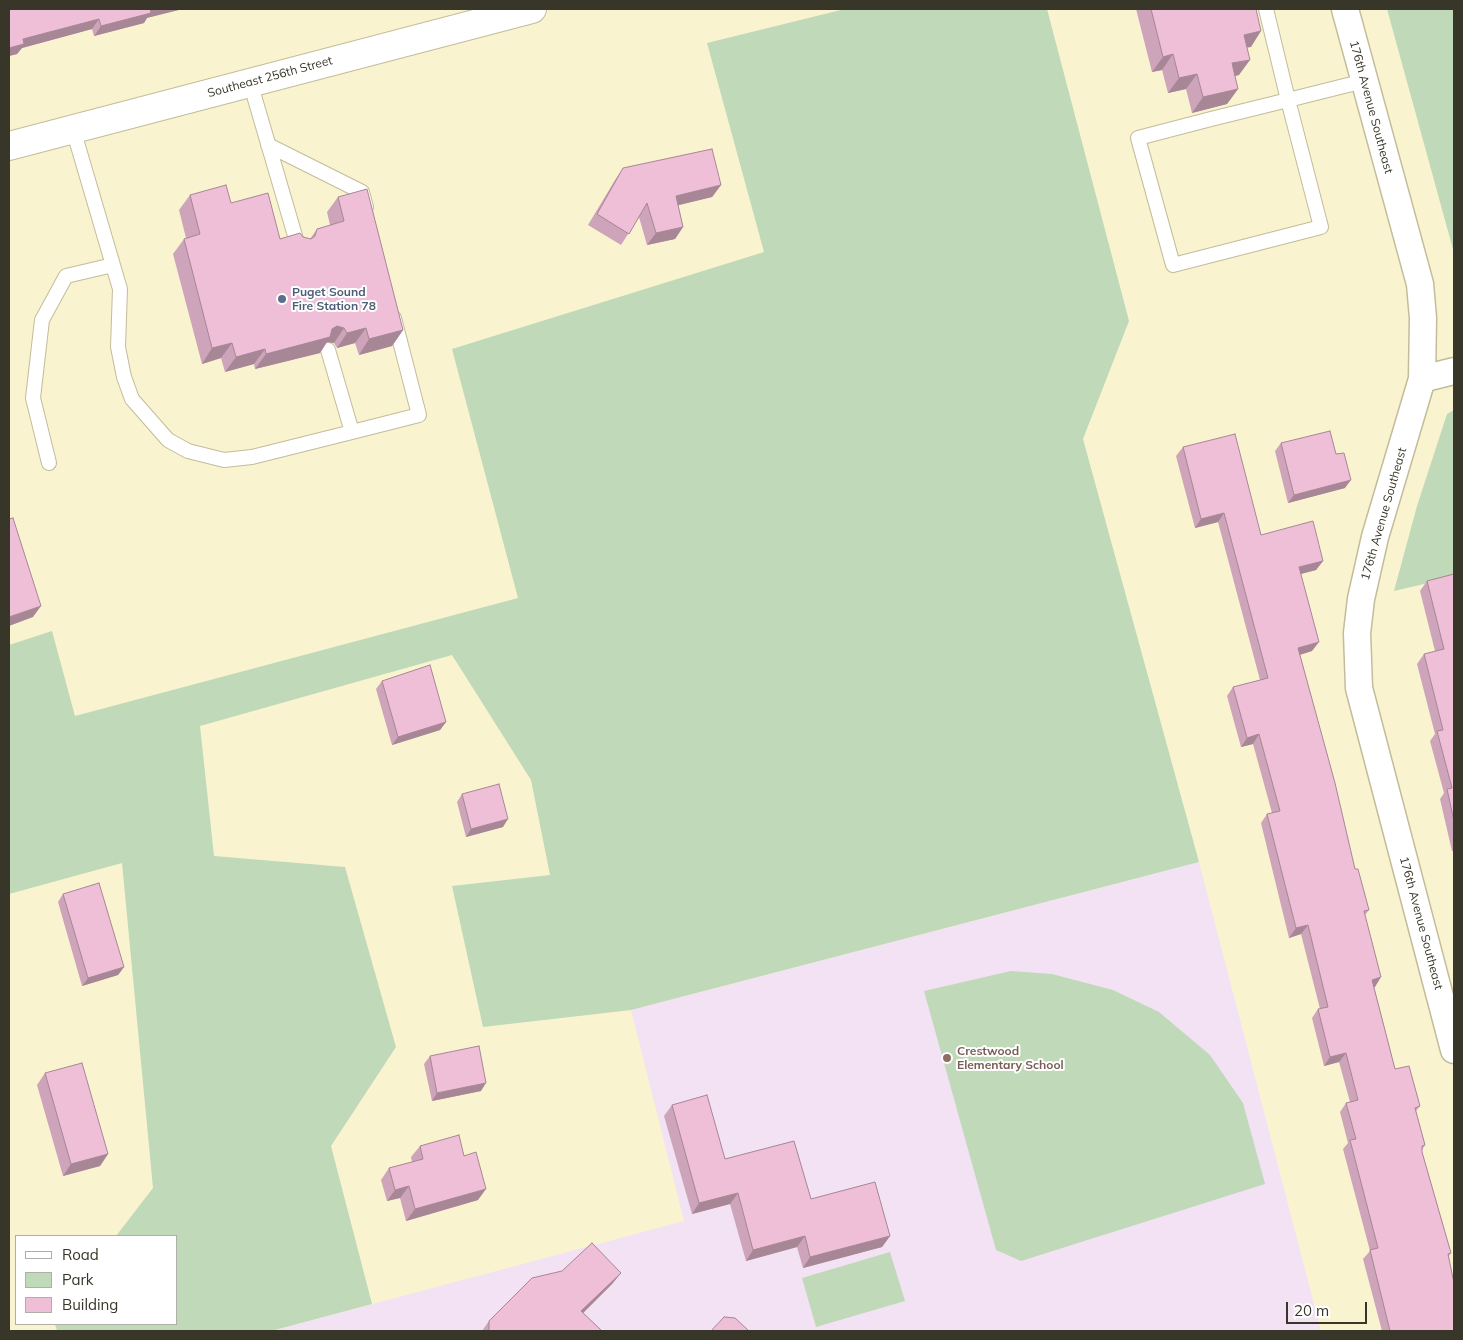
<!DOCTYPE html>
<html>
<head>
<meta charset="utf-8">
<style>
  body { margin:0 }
  #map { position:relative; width:1463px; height:1340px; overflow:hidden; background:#f9f4cf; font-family:Mulish,sans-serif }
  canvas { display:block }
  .frame { position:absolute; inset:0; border:10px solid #383628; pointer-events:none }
  .legend { position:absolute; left:15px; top:1235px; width:162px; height:90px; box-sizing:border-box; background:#fff; border:1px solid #afafa9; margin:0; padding:6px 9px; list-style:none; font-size:15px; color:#383628 }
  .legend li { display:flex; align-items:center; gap:10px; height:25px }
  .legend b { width:25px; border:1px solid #afafa9 }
  .scale { position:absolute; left:1286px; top:1302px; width:81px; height:22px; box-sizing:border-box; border:2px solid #383628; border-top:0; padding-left:6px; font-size:15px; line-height:18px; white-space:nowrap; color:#383628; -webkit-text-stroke:4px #fff; paint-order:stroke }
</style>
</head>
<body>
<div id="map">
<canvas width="1463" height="1340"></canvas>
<div class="frame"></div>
<ul class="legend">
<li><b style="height:6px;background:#fff"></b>Road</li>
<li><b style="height:14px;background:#bfd9b9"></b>Park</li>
<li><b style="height:14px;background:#eebfd7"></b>Building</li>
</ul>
<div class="scale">20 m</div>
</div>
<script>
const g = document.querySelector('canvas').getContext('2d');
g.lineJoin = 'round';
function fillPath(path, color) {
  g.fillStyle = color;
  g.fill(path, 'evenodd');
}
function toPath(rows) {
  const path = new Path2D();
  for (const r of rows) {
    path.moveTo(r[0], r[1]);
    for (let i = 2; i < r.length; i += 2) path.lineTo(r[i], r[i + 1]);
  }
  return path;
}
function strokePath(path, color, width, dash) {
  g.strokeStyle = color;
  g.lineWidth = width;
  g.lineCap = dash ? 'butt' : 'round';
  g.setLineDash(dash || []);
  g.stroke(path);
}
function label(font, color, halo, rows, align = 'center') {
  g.font = font + ' Mulish,sans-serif';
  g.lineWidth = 4;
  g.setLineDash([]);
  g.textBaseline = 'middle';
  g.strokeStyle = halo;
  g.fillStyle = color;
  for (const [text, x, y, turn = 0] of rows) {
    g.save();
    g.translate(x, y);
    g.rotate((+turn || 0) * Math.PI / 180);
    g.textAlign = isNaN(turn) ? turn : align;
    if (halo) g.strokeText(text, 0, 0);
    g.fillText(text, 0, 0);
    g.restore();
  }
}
const education = toPath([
  [1199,862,1321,1331,271,1331,684,1221,631,1010]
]);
const green = toPath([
  [845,9,1047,9,1129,321,1083,439,1199,862,631,1010,483,1027,452,886,550,875,531,780,452,655,200,726,214,856,345,867,396,1047,331,1146,372,1304,271,1331,57,1331,55,1324,176,1324,176,1236,116,1236,153,1188,122,863,9,894,9,645,52,631,75,716,518,598,452,349,764,252,707,43],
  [1387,9,1454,9,1454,253],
  [1454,410,1454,577,1394,591,1417,506,1447,414],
  [1011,971,1052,974,1113,990,1159,1012,1210,1055,1243,1103,1265,1184,1021,1261,996,1250,924,991],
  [890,1252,905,1301,816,1327,802,1278]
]);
const lane = toPath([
  [1266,9,1288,100,1321,227,1173,265,1138,138,1211,119,1288,100,1364,81],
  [250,82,298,246],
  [73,129,120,289,118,347,124,377,132,399,168,440,188,451,224,460,252,457,352,432,328,350],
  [268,145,362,192,366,207],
  [352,432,419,415,394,318],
  [49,463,33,398,42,320,66,276,113,265]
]);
const street = toPath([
  [1345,9,1420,284,1423,318,1422,379,1375,537,1361,599,1357,633,1359,688,1454,1050],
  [1422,379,1454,371]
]);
const secondary = toPath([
  [9,146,532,9]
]);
const wall = toPath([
  [9,9,147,18,144,23,94,36,92,29,22,48,17,54,9,56],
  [1136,9,1256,9,1251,47,1247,47,1239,75,1235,76,1238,89,1227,104,1192,113,1186,89,1168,93,1162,70,1152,72],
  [623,168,721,185,712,197,678,205,683,227,675,239,647,245,639,217,621,245,588,225,615,180],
  [190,195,231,203,280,239,303,237,310,239,317,229,330,225,327,212,338,197,403,330,392,346,359,355,355,343,337,348,334,343,327,342,320,353,255,369,254,364,225,372,221,358,202,364,173,254,184,239,186,238,179,210],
  [1281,443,1336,454,1345,488,1288,503,1275,451],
  [1183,447,1261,535,1323,561,1316,570,1301,574,1312,651,1300,655,1355,869,1369,910,1365,915,1375,987,1374,987,1395,1069,1420,1106,1416,1111,1425,1145,1422,1150,1422,1152,1451,1253,1449,1256,1454,1331,1382,1331,1363,1259,1370,1251,1343,1149,1348,1143,1340,1112,1346,1103,1350,1102,1339,1062,1324,1066,1312,1018,1318,1009,1320,1009,1301,934,1289,938,1261,823,1267,814,1272,813,1253,744,1241,747,1227,696,1233,687,1260,680,1218,522,1195,528,1176,456],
  [1454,574,1454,851,1452,851,1440,799,1444,793,1430,741,1435,734,1417,664,1424,654,1435,651,1420,591,1427,581],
  [382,681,446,722,440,730,392,745,376,689],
  [462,794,503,827,466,837,457,802],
  [63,894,124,967,118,975,82,986,58,902],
  [430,1056,481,1091,432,1101,424,1064],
  [45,1073,108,1154,100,1166,63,1176,37,1085],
  [672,1105,725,1159,890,1236,882,1247,803,1268,797,1247,746,1261,730,1204,692,1214,664,1116],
  [420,1146,464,1156,478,1200,406,1221,400,1198,387,1201,381,1180,389,1168,412,1162,411,1157],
  [621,1273,612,1284,583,1313,602,1331,482,1331,489,1321]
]);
const shadedWall = toPath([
  [150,9,183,9,147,18,144,23,94,36,101,26],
  [99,19,92,29,22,48,17,54,9,56,9,48,23,39],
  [1261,31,1251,47,1233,50,1244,35],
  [1173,54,1162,70,1152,72,1163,57],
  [1250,60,1239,75,1221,79,1232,63],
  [1197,74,1186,89,1168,93,1179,78],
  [1238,89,1227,104,1192,113,1203,97],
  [721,185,712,197,667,208,676,196],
  [683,227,675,239,647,245,656,233],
  [337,326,344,328,334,343,327,342,320,353,255,369,266,354,332,329],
  [366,328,355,343,337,348,347,333],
  [403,330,392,346,359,355,369,339],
  [232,343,221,358,202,364,212,348],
  [265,349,254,364,225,372,236,357],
  [1351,480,1345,488,1288,503,1294,495],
  [1224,513,1218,522,1195,528,1201,519],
  [1323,561,1316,570,1293,576,1299,567],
  [41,606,33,617,9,626,9,617],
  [1319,642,1312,651,1292,657,1298,648],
  [446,722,440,730,392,745,398,737],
  [1259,734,1253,744,1241,747,1247,738],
  [508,819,503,827,466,837,471,829],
  [1308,925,1301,934,1289,938,1296,928],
  [124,967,118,975,82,986,88,978],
  [1381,977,1375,987,1366,989,1372,980],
  [1346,1053,1339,1062,1324,1066,1330,1057],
  [486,1083,481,1091,432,1101,437,1093],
  [108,1154,100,1166,63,1176,71,1164],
  [409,1186,400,1198,387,1201,395,1190],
  [486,1189,478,1200,406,1221,415,1209],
  [738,1193,730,1204,692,1214,699,1203],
  [805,1236,797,1247,746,1261,753,1250],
  [890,1236,882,1247,803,1268,810,1257],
  [621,1273,612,1284,573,1323,581,1311]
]);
const building = toPath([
  [9,9,152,9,150,9,151,13,101,26,99,19,23,39,24,44,9,48,9,9],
  [1151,9,1256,9,1261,31,1244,35,1250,60,1232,63,1238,89,1203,97,1197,74,1179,78,1173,54,1163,57,1151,9],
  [712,149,721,185,676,196,683,227,656,233,647,203,629,234,597,214,623,168,712,149],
  [226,185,231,203,268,193,280,239,300,233,303,237,311,239,315,236,317,229,344,221,338,197,367,189,403,330,369,339,366,328,347,333,344,328,337,326,332,329,330,337,266,354,265,349,236,357,232,343,212,348,184,239,200,234,190,195,226,185],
  [1330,431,1336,454,1344,453,1351,480,1294,495,1281,443,1330,431],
  [1235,434,1261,535,1313,521,1323,561,1299,567,1319,642,1298,648,1335,783,1355,869,1358,869,1369,910,1364,911,1381,977,1372,980,1395,1069,1409,1066,1420,1106,1415,1108,1425,1145,1422,1146,1422,1152,1451,1253,1448,1254,1454,1283,1454,1331,1390,1331,1370,1250,1378,1248,1350,1140,1356,1139,1346,1103,1358,1100,1346,1053,1330,1057,1318,1009,1328,1007,1308,925,1296,928,1267,814,1280,811,1259,734,1247,738,1233,687,1268,678,1224,513,1201,519,1183,447,1235,434],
  [13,518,41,606,9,617,9,519,13,518],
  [1454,574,1454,821,1447,789,1452,788,1437,731,1443,730,1424,654,1444,649,1427,581,1454,574],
  [430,665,446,722,398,737,382,681,430,665],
  [499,784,508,819,471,829,462,794,499,784],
  [99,883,124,967,88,978,63,894,99,883],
  [479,1046,486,1083,437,1093,430,1056,479,1046],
  [82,1063,108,1154,71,1164,45,1073,82,1063],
  [707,1095,725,1159,794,1141,811,1199,875,1182,890,1236,810,1257,805,1236,753,1250,738,1193,699,1203,672,1105,707,1095],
  [459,1135,464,1156,476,1152,486,1189,415,1209,409,1186,395,1190,389,1168,423,1159,420,1146,459,1135],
  [592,1243,621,1273,581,1311,602,1331,489,1331,489,1321,532,1278,562,1271,592,1243],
  [724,1317,735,1318,749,1331,711,1331,724,1317]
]);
const markers = [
  [282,299,5,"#5c6f8a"],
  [947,1058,5,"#8d6e63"]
];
const streetNames = [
  ["Southeast 256th Street",270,77,-15],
  ["176th Avenue Southeast",1371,107,75],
  ["176th Avenue Southeast",1384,514,-74],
  ["176th Avenue Southeast",1421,923,75]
];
const serviceNames = [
  ["Puget Sound",292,292],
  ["Fire Station 78",292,306]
];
const educationNames = [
  ["Crestwood",957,1051],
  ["Elementary School",957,1065]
];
fillPath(education, '#f3e2f4');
fillPath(green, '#bfd9b9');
strokePath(lane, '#c2bc9a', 16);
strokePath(street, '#c2bc9a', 29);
strokePath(secondary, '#c2bc9a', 30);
strokePath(lane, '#fff', 14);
strokePath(street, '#fff', 26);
strokePath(secondary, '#fff', 28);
fillPath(wall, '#cda4b9');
fillPath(shadedWall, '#a78696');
fillPath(building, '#eebfd7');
strokePath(building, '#a78696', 1);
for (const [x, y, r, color] of markers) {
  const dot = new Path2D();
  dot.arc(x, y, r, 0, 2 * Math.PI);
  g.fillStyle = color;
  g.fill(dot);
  strokePath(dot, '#fff', 2);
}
label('12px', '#383628', '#fff', streetNames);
label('bold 12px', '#4e5e75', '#fff', serviceNames, 'left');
label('bold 12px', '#785e54', '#fff', educationNames, 'left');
</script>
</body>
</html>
